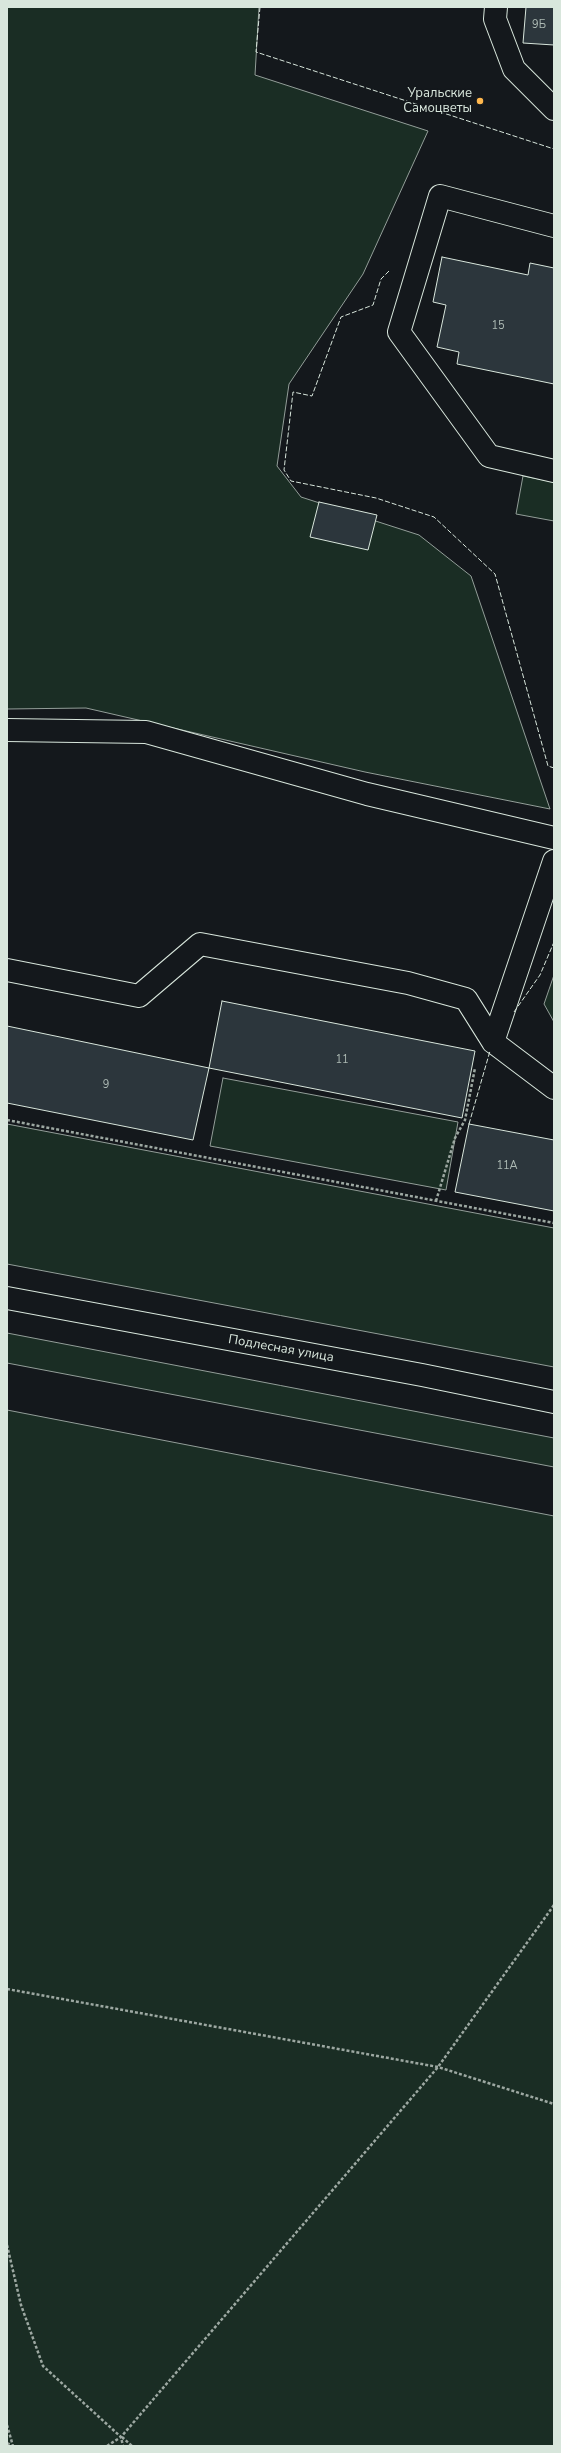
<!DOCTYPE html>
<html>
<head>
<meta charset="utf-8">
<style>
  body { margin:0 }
  #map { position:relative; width:561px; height:2453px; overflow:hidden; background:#14181c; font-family:"Nunito Sans",sans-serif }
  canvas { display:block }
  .frame { position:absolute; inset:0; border:8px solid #d8e6dc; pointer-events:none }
</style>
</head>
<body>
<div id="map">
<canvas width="561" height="2453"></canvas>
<div class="frame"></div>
</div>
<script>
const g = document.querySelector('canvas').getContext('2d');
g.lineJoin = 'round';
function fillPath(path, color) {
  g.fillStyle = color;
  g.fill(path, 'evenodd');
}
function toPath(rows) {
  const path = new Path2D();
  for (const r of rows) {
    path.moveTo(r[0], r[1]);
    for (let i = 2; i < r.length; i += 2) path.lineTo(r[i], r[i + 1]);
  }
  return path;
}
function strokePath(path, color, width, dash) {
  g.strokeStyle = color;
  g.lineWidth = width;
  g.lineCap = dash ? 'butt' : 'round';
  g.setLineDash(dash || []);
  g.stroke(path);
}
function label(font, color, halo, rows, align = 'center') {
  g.font = font + ' "Nunito Sans",sans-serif';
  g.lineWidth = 3;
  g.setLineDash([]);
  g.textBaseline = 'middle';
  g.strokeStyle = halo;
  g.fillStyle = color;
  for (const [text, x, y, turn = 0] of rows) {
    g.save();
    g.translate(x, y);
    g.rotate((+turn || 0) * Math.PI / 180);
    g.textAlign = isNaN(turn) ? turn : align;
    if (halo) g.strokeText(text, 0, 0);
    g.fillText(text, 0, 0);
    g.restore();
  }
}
const green = toPath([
  [7,7,259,7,255,75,428,131,363,274,289,384,277,466,301,497,419,535,471,576,550,809,365,772,86,708,7,709,7,7],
  [523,476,554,482,554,521,516,514,523,476],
  [554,975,554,1022,544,1004,554,975],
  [223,1078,458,1122,446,1190,210,1146,223,1078],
  [7,1124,554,1228,554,1367,7,1264,7,1124],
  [7,1333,554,1438,554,1467,7,1363,7,1333],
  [7,1410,554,1516,554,2446,7,2446,7,1410]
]);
const building = toPath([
  [526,7,554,7,554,45,523,43,526,7],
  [442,257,528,275,530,263,554,268,554,384,457,364,459,352,437,347,446,305,433,302,442,257],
  [319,502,377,515,368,550,310,537,319,502],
  [222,1001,475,1051,462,1118,209,1068,222,1001],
  [7,1026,209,1068,193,1140,7,1103,7,1026],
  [469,1124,554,1140,554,1211,455,1192,469,1124]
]);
const path = toPath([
  [7,1120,554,1223],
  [436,1201,455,1138,465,1120,475,1068],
  [7,1989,438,2067,554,2104],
  [7,2245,21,2305,43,2366,121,2437,123,2446],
  [7,2425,13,2446],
  [122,2437,132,2446],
  [7,2443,13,2446],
  [107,2446,121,2437,438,2067,554,1905]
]);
const minor = toPath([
  [496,7,495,19,514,69,554,109],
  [554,226,440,196,399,332,489,456,554,471],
  [7,730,146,732,367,794,554,838],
  [7,970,139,996,200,944,408,983,466,999,493,1042,554,1088],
  [493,1042,554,861]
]);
const major = toPath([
  [7,1298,422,1375,554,1402]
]);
const fence = toPath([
  [260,7,256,52,554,149],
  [389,271,381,279,373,305,341,317,312,396,293,392,284,470,291,481,376,498,434,517,495,574,548,766,554,768],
  [514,1012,540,975,554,942],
  [469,1124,490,1051]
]);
const markers = [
  [480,101,4,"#ffb74d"]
];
const numberNames = [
  ["9Б",539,25],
  ["15",498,326],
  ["11",342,1060],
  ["9",106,1085],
  ["11А",507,1166]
];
const poiNames = [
  ["Уральские",472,94],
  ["Самоцветы",472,109]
];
const streetNames = [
  ["Подлесная улица",281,1349,10]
];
fillPath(green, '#1a2d24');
strokePath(green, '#939e99', 1);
fillPath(building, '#2c363c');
strokePath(building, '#d8e6dc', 1);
strokePath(minor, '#d8e6dc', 24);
strokePath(major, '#d8e6dc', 24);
strokePath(path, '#9da8a2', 2.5, [3, 2]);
strokePath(minor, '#14181c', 22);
strokePath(major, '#14181c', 22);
strokePath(fence, '#d8e6dc', 1, [5, 2]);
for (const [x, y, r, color] of markers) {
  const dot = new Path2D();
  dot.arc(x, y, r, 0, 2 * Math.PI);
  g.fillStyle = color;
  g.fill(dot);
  strokePath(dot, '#14181c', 1.5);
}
label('11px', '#adbab4', null, numberNames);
label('13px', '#d8e6dc', '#14181c', poiNames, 'right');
label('13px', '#d8e6dc', '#14181c', streetNames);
</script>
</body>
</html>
